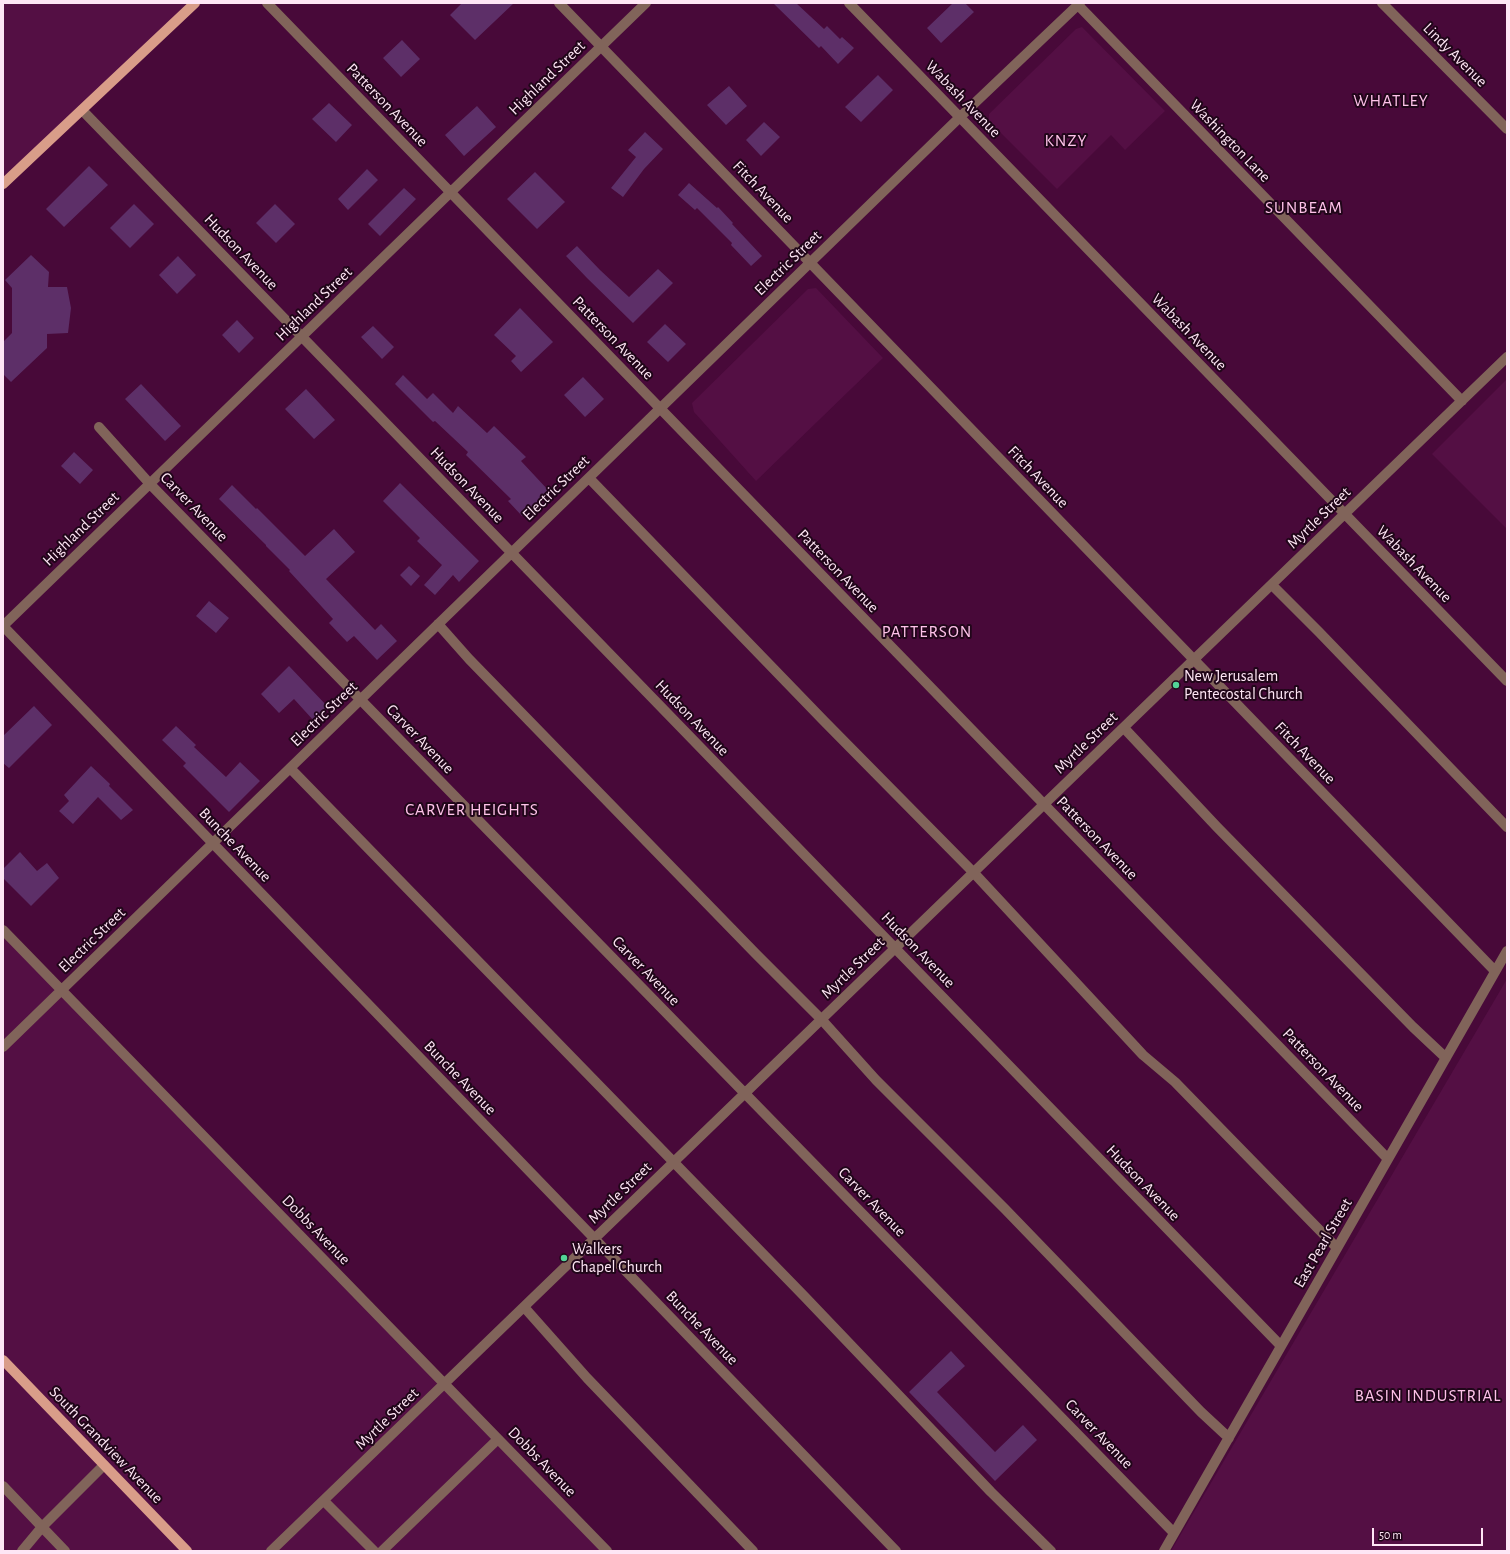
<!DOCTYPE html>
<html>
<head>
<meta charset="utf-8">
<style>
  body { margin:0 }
  #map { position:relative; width:1510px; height:1554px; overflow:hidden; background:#480939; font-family:"Alegreya Sans",sans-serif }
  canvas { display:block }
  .frame { position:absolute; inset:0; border:4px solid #fee6f5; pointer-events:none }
  .scale { position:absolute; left:1372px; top:1528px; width:111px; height:18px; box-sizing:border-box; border:2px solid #fee6f5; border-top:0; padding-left:5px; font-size:12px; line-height:14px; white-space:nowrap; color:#fee6f5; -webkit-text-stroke:3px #200619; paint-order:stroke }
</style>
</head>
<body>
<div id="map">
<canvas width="1510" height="1554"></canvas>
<div class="frame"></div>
<div class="scale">50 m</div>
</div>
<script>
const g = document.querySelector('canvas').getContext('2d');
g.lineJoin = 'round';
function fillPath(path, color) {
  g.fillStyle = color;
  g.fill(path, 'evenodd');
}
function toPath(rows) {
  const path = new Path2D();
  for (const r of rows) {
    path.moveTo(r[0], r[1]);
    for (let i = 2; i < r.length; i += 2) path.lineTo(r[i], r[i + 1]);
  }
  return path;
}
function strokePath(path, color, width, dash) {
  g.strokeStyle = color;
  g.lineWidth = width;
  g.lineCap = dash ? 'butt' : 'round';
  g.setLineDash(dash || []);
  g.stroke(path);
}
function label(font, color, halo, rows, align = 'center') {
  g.font = font + ' "Alegreya Sans",sans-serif';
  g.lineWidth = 4;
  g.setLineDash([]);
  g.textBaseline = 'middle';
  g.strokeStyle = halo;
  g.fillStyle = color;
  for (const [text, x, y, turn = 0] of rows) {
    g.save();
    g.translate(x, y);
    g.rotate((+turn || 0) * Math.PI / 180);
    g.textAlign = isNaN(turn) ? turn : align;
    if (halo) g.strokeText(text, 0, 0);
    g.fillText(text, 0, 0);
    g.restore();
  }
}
const built = toPath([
  [3,3,195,3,3,184],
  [1082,27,1165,111,1125,150,1111,135,1057,189,989,121,989,114,1076,29],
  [816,288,883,358,756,481,694,412,692,403,808,289],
  [1507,379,1507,529,1432,454],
  [3,930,604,1551,3,1551],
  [1507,979,1507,1551,1171,1551]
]);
const building = toPath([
  [462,3,514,3,475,40,450,15],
  [773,3,796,3,824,29,827,26,840,39,842,37,854,48,838,64,821,46,819,48],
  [953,3,965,3,974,12,941,43,927,28],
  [402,40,420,59,401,77,383,58],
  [878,75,893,90,861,122,845,107],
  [729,86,747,106,726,125,707,105],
  [329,103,352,125,336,142,312,119],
  [477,106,496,127,464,156,445,135],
  [764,122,780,137,761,156,746,140],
  [645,132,663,149,644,169,623,197,611,188,636,157,628,150],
  [89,166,108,185,64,227,46,209],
  [367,169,378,180,348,210,338,199],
  [535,172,565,202,537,229,507,199],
  [689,183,717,208,718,207,733,223,732,224,762,256,751,266,731,245,732,243,697,208,695,210,678,195],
  [404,188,416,199,380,236,368,224],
  [134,204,154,224,130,248,110,228],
  [275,204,295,224,276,243,256,223],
  [577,246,600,270,629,297,658,269,673,283,633,323,587,278,566,256],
  [31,255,49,272,48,287,67,287,71,308,68,333,47,334,47,348,11,382,3,374,3,342,12,333,12,288,5,280],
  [178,256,196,275,177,294,159,275],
  [520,308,553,342,521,372,511,361,516,356,494,335],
  [237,320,254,338,239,353,222,335],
  [665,324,686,344,668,362,647,342],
  [373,326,394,347,382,359,361,337],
  [403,375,427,399,433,393,453,413,458,406,487,433,494,426,526,457,521,461,549,491,522,516,508,501,511,499,466,455,468,452,435,421,433,422,395,384],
  [583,377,604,399,585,417,564,395],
  [141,384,181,426,165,441,125,399],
  [306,389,335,420,314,439,285,409],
  [74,452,93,470,80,484,61,466],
  [400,483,479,561,459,582,453,575,435,595,424,585,442,565,417,541,420,538,383,501],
  [232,485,256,509,257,508,305,556,334,529,355,552,326,579,375,630,381,624,397,641,377,660,354,636,347,642,329,623,333,619,289,571,290,570,266,546,266,545,219,499],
  [409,566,420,576,411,586,400,575],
  [209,601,229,618,216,633,196,616],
  [289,666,328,707,314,721,294,699,279,713,261,694],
  [34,706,52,725,9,768,3,763,3,736],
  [176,726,196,745,194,747,226,777,240,762,260,781,229,812,183,766,186,763,162,740],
  [91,766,110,784,109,786,133,810,121,820,98,797,73,824,59,811,69,801,64,795],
  [20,852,37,871,47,863,59,878,31,906,3,878,3,869],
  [951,1351,965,1366,937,1392,995,1452,1023,1425,1037,1440,995,1481,909,1392]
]);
const minor = toPath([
  [267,3,1388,1159],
  [559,3,1495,971],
  [849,3,1507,681],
  [1382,3,1507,129],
  [1078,5,1462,401],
  [82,110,1281,1346],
  [99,427,150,484,1174,1533],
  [589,478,824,721,974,873,1143,1055,1175,1082,1337,1248],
  [1272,585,1319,632,1507,827],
  [438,624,469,659,756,954,822,1020,876,1080,1005,1209,1201,1412,1229,1438],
  [3,626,896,1551],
  [3,626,646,3],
  [1124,728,1217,827,1413,1027,1446,1058],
  [290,768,804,1296,991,1492,1051,1551],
  [3,930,607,1551],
  [3,1047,960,117,1080,3],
  [524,1307,587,1378,753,1551],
  [3,1486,42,1527,22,1551],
  [324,1501,374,1551],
  [65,1551,42,1527,104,1465],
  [271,1551,1507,357],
  [382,1551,498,1439],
  [1164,1551,1507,951]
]);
const major = toPath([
  [3,184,195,3],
  [3,1360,187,1551]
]);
const markers = [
  [1176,685,4,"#52d397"],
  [564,1258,4,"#52d397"]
];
const streetNames = [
  ["Lindy Avenue",1455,55,45],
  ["Highland Street",547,78,-44],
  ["Wabash Avenue",963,99,46],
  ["Patterson Avenue",387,105,46],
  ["Washington Lane",1230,141,46],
  ["Fitch Avenue",763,192,46],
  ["Hudson Avenue",241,252,46],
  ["Electric Street",788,263,-44],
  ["Highland Street",314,304,-44],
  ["Wabash Avenue",1189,332,46],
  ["Patterson Avenue",613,338,46],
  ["Fitch Avenue",1038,477,46],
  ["Hudson Avenue",467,485,46],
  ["Electric Street",556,488,-44],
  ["Carver Avenue",194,507,46],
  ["Myrtle Street",1319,518,-44],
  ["Highland Street",81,529,-44],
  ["Wabash Avenue",1414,564,46],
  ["Patterson Avenue",838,571,46],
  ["Electric Street",324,714,-44],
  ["Hudson Avenue",692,718,46],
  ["Carver Avenue",420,739,46],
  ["Myrtle Street",1086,743,-44],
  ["Fitch Avenue",1305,753,46],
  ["Patterson Avenue",1097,838,46],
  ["Bunche Avenue",235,845,46],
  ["Electric Street",92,940,-44],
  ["Hudson Avenue",918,950,46],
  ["Myrtle Street",853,968,-44],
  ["Carver Avenue",646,971,46],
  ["Patterson Avenue",1323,1070,46],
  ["Bunche Avenue",460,1078,46],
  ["Hudson Avenue",1143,1183,46],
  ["Myrtle Street",620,1193,-44],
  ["Carver Avenue",872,1202,46],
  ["Dobbs Avenue",316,1230,46],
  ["East Pearl Street",1323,1243,-60],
  ["Bunche Avenue",702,1328,46],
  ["Myrtle Street",387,1419,-44],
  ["Carver Avenue",1099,1434,46],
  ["South Grandview Avenue",106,1445,46],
  ["Dobbs Avenue",542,1462,46]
];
const poiNames = [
  ["New Jerusalem",1184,676],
  ["Pentecostal Church",1184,694],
  ["Walkers",572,1249],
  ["Chapel Church",572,1267]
];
const neighbourhoodNames = [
  ["WHATLEY",1391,101],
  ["KNZY",1066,141],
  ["SUNBEAM",1304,208],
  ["PATTERSON",927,632],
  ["CARVER HEIGHTS",472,810],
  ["BASIN INDUSTRIAL",1428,1396]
];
fillPath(built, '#540f44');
fillPath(building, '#5d2f68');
strokePath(minor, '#81645a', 10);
strokePath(major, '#d99d89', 10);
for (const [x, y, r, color] of markers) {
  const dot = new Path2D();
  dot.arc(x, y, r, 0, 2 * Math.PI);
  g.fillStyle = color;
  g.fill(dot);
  strokePath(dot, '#200619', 1.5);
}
label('16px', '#fee6f5', '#200619', streetNames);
label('16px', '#fee6f5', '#200619', poiNames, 'left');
g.letterSpacing = '1px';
label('17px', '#fec2e9', '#200619', neighbourhoodNames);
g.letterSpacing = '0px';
</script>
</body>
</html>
